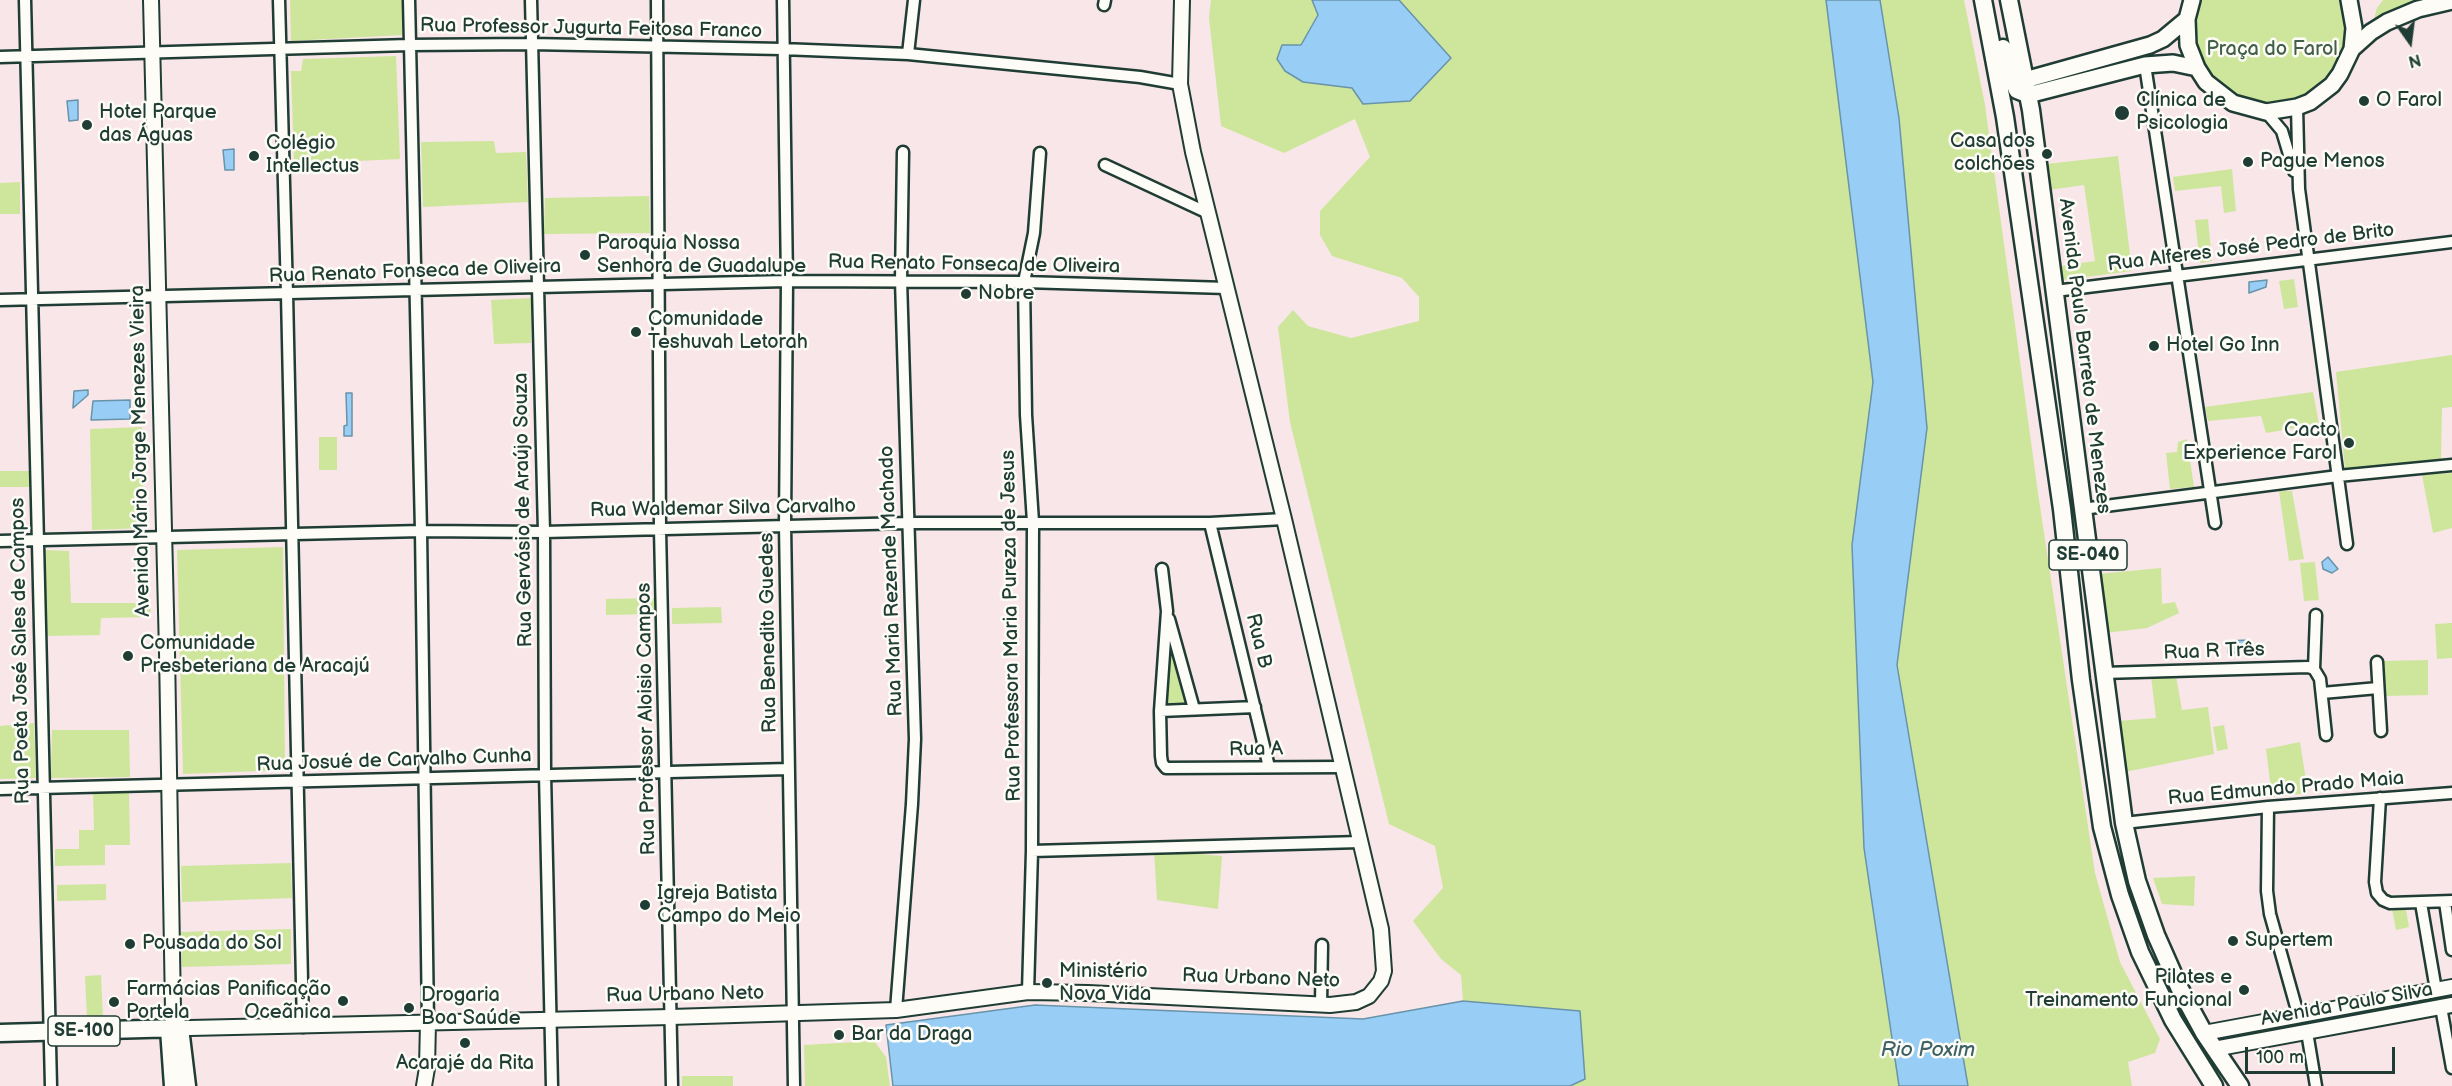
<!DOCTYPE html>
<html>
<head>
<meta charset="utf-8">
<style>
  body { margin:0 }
  #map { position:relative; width:2452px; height:1086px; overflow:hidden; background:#f8e6e8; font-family:"Balsamiq Sans",sans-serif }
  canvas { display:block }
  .north { position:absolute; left:2380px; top:12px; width:60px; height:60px; -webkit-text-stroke:4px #fdfcf7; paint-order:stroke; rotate:166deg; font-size:16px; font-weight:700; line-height:24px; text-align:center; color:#1f3d34 }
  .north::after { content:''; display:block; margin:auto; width:21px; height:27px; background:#1f3d34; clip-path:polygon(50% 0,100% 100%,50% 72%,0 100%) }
  .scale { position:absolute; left:2245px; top:1047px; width:150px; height:27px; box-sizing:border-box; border:3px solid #1f3d34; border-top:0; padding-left:8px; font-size:18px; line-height:21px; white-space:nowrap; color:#1f3d34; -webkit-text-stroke:4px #fdfcf7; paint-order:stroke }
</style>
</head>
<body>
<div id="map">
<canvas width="2452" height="1086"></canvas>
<div class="north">N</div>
<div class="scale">100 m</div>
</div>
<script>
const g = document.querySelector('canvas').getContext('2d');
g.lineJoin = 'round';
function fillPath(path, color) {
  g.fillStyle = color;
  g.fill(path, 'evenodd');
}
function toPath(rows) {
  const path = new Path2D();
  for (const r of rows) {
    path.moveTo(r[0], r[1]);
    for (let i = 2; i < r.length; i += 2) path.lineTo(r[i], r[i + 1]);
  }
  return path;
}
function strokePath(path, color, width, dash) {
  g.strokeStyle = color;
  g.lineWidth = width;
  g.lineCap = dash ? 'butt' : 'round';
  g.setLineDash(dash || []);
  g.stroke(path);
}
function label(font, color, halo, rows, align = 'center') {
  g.font = font + ' "Balsamiq Sans",sans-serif';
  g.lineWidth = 5;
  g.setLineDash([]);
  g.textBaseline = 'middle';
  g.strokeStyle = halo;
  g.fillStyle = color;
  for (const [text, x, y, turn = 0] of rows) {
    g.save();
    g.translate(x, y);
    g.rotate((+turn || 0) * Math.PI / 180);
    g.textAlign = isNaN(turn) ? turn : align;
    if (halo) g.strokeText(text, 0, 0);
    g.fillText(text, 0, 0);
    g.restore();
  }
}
const green = toPath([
  [290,0,402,0,402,35,291,41],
  [1211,0,1312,0,1318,14,1301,45,1282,45,1285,71,1303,82,1352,88,1451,58,1399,0,1826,0,1873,382,1852,545,1864,848,1899,1086,1570,1086,1585,1079,1580,1011,1463,1001,1461,975,1441,959,1413,921,1443,888,1435,846,1389,824,1290,422,1278,327,1293,310,1308,326,1351,338,1419,321,1419,297,1402,278,1332,256,1320,235,1320,211,1370,157,1355,119,1284,153,1221,126,1209,18],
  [1880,0,1964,0,1985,105,2038,493,2095,873,2120,962,2160,1039,2155,1053,2128,1062,2132,1086,1968,1086,1897,665,1927,428,1899,118],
  [2192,0,2349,0,2352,49,2310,102,2249,109,2197,68],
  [2383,0,2432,0,2372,27,2377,8],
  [396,56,400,159,294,164,291,71,301,71,303,59],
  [494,141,496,153,526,152,528,202,423,207,421,142],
  [2118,156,2132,271,2063,280,2061,266,2095,261,2084,185,2049,190,2046,164],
  [2232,169,2236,211,2224,213,2221,186,2175,191,2173,177],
  [20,182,20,214,0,214,0,183],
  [649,196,650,233,544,234,545,198],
  [2208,219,2212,261,2200,263,2195,220],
  [2294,279,2298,307,2284,309,2279,281],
  [531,298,531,343,494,344,491,300],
  [2452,355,2452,407,2442,408,2441,459,2345,469,2336,372],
  [2313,392,2319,424,2266,433,2261,416,2208,421,2205,407],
  [142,427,144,528,92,530,90,429],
  [319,437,337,437,337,470,319,470],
  [2187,439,2194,487,2170,489,2166,453,2177,452,2178,442],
  [0,471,29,471,29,487,0,487],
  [2452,473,2452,528,2433,533,2422,475],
  [2279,491,2292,491,2304,559,2289,561],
  [283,547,285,770,183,774,177,550],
  [43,550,69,551,71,603,150,603,151,617,101,618,100,635,47,636],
  [2315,562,2319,600,2304,601,2300,563],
  [2161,568,2162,604,2175,602,2179,613,2147,628,2105,633,2098,574],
  [655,598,655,614,606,615,606,599],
  [721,607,722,623,672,624,672,608],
  [2452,623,2452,658,2437,659,2435,624],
  [1170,636,1187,703,1165,705],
  [2428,660,2428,695,2384,696,2382,661],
  [2151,676,2176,676,2182,710,2208,707,2214,754,2125,772,2118,721,2156,718],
  [34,723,36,778,0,779,0,726],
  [2224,725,2228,749,2217,751,2213,727],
  [52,730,129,730,130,777,51,778],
  [2300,742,2308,793,2272,797,2266,749],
  [93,793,129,793,130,845,105,845,105,865,55,866,55,849,79,849,79,830,94,830],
  [1154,850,1222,856,1218,909,1157,900],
  [291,863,292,898,182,902,181,866],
  [2195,876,2194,906,2162,904,2153,878],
  [106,884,106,900,57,901,57,885],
  [2392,909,2406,909,2409,927,2396,930],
  [291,929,291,964,182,967,181,932],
  [101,975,103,1019,87,1019,85,976],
  [874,1041,886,1057,890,1086,805,1086,804,1045],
  [682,1076,733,1076,733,1086,682,1086]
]);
const water = toPath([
  [1312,0,1399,0,1451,58,1410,101,1363,104,1352,88,1303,82,1285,71,1277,59,1282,45,1301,45,1318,15,1312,0],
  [1826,0,1880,0,1899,118,1927,428,1897,665,1968,1086,1899,1086,1864,848,1852,545,1873,382,1826,0],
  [78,100,78,120,69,121,67,101,78,100],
  [234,149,234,170,225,170,223,150,234,149],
  [2267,280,2266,287,2249,293,2249,282,2267,280],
  [88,390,88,395,73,408,74,391,88,390],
  [346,393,352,393,352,436,344,436,344,426,347,425,346,393],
  [130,400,130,419,91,420,93,401,130,400],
  [2328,557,2338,569,2332,573,2323,569,2322,562,2328,557],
  [2248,640,2249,652,2228,653,2228,641,2248,640],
  [1463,1001,1580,1011,1585,1079,1570,1086,893,1086,886,1025,1035,1005,1363,1019,1463,1001]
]);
const minor = toPath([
  [25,0,51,1086],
  [279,0,287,294,303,1027],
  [409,0,421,531,428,1022],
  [531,0,544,532,545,774,552,1086],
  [657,0,660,529,672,1086],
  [783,0,787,281,785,525,794,1086],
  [1104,5,1105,0],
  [908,54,914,0],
  [0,57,409,45,531,44,782,49,908,54,1140,77,1180,84],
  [2145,65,2215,523],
  [2297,107,2299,189,2347,544],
  [2266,112,2282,131,2294,171],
  [1105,165,1208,213],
  [2055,291,2452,242],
  [0,300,787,281,1024,282,1227,288],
  [2082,509,2338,476,2452,465],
  [1210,523,1269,767],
  [0,541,421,531,544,532,908,523,1210,523,1284,519],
  [1162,569,1167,611,1160,711,1161,756,1162,763,1166,768,1341,767],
  [1169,619,1194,709],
  [2377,662,2381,731],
  [2314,669,2316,615],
  [2103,673,2308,667,2314,669,2320,679,2326,735],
  [2322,693,2378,688],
  [1160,711,1255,707],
  [0,789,788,769],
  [2380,798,2375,882,2377,893,2383,900,2390,903,2452,901],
  [2268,807,2267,891,2270,914,2298,1014],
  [2124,823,2268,807,2452,793],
  [1032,851,1360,842],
  [2445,902,2452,950],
  [2421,903,2436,990],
  [1028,992,1032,851,1033,522,1026,415,1024,282,1034,233,1040,153],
  [1321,1004,1322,945],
  [2441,1007,2452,1068],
  [896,1010,912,804,915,739,901,280,903,152],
  [2307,1032,2316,1086]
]);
const tertiary = toPath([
  [151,0,167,652,173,1010,172,1017],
  [173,1010,180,1028,190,1028,671,1017,896,1010,1028,992,1088,993,1330,1005,1356,1002,1369,996,1381,981,1384,971,1381,929,1284,519,1193,152,1180,84,1182,0],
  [2204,1033,2452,987],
  [2214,1049,2452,1005],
  [424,1086,427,1068,428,1022]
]);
const secondary = toPath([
  [2192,0,2187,19,2188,45,2197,68,2206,82,2233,103,2266,112,2297,107,2310,102,2332,85,2340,74,2352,49,2354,28,2349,0],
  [2352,49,2371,32,2387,22,2418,9,2452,1],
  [2025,80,2150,45,2163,39,2187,19],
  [2028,95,2145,65,2173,63,2197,68]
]);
const primary = toPath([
  [1983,0,2005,117,2062,509,2081,680,2102,827,2120,895,2140,952,2173,1020,2214,1086],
  [2009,0,2031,110,2124,823,2137,881,2156,935,2179,987,2204,1033,2240,1086],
  [2003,48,2007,65,2017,90,2027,94],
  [169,1029,173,1086],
  [0,1033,180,1028,187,1086]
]);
const markers = [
  [2364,101,6,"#1f3d34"],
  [2122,113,8,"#1f3d34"],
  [87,125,6,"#1f3d34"],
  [2047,154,6,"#1f3d34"],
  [254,156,6,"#1f3d34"],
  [2248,162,6,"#1f3d34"],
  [585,255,6,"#1f3d34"],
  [966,294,6,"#1f3d34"],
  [636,332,6,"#1f3d34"],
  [2154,346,6,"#1f3d34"],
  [2349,443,6,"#1f3d34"],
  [128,656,6,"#1f3d34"],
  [645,905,6,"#1f3d34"],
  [2233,941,6,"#1f3d34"],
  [130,944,6,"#1f3d34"],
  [1047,983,6,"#1f3d34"],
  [2244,990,6,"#1f3d34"],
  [343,1001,6,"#1f3d34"],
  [114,1002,6,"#1f3d34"],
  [409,1008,6,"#1f3d34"],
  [839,1035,6,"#1f3d34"],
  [465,1043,6,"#1f3d34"]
];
const shields = [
  [2088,555,78],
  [84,1031,72]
];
const shieldNames = [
  ["SE-040",2088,555],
  ["SE-100",84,1031]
];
const streetNames = [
  ["Rua Professor Jugurta Feitosa Franco",591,29,1],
  ["Rua Alferes José Pedro de Brito",2251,248,-7],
  ["Rua Renato Fonseca de Oliveira",974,265,1],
  ["Rua Renato Fonseca de Oliveira",415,272,-2],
  ["Avenida Paulo Barreto de Menezes",2084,356,83],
  ["Avenida Mário Jorge Menezes Vieira",141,451,-91],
  ["Rua Waldemar Silva Carvalho",723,509,-1],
  ["Rua Gervásio de Araújo Souza",524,510,-91],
  ["Rua Maria Rezende Machado",892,581,-92],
  ["Rua Professora Maria Pureza de Jesus",1012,626,-91],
  ["Rua Benedito Guedes",769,633,-91],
  ["Rua B",1258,641,76],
  ["Rua Poeta José Sales de Campos",21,651,-91],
  ["Rua R Três",2214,652,-2],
  ["Rua Professor Aloisio Campos",647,719,-91],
  ["Rua A",1256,750,-1],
  ["Rua Josué de Carvalho Cunha",394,761,-2],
  ["Rua Edmundo Prado Maia",2286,789,-5],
  ["Rua Urbano Neto",1261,979,2],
  ["Rua Urbano Neto",685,995,-1],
  ["Avenida Paulo Silva",2347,1005,-10]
];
const parkNames = [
  ["Praça do Farol",2272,50]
];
const poiNames = [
  ["Clínica de",2136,101],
  ["Psicologia",2136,124],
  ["O Farol",2376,101],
  ["Hotel Parque",99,113],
  ["das Águas",99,136],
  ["Casa dos",2035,142,"right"],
  ["colchões",2035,165,"right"],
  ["Colégio",266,144],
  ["Intellectus",266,167],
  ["Pague Menos",2260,162],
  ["Paroquia Nossa",597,244],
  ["Senhora de Guadalupe",597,267],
  ["Nobre",978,294],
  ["Comunidade",648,320],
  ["Teshuvah Letorah",648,343],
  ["Hotel Go Inn",2166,346],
  ["Cacto",2337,431,"right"],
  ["Experience Farol",2337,454,"right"],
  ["Comunidade",140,644],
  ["Presbeteriana de Aracajú",140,667],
  ["Igreja Batista",657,894],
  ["Campo do Meio",657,917],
  ["Supertem",2245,941],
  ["Pousada do Sol",142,944],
  ["Ministério",1059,972],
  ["Nova Vida",1059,995],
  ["Pilates e",2232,978,"right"],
  ["Treinamento Funcional",2232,1001,"right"],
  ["Farmácias",126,990],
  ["Portela",126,1013],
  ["Panificação",331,990,"right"],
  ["Oceãnica",331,1013,"right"],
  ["Drogaria",421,996],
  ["Boa Saúde",421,1019],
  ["Bar da Draga",851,1035],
  ["Acarajé da Rita",465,1064,"center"]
];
const waterNames = [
  ["Rio Poxim",1928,1051]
];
fillPath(green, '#cee69c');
fillPath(water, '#98cdf6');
strokePath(water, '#6893a8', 1.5);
strokePath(minor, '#1f3d34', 15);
strokePath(tertiary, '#1f3d34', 18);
strokePath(secondary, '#1f3d34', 20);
strokePath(primary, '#1f3d34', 21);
strokePath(minor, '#fdfcf7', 10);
strokePath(tertiary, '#fdfcf7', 14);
strokePath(secondary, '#fdfcf7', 15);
strokePath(primary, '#fdfcf7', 16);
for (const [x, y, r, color] of markers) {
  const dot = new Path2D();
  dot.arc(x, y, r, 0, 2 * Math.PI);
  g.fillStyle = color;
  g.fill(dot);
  strokePath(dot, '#fdfcf7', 2);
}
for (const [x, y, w] of shields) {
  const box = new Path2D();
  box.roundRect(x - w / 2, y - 15, w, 30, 4.5);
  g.fillStyle = '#fdfcf7';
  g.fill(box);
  strokePath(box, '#1f3d34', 1.5);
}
label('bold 18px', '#1f3d34', null, shieldNames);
label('20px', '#1f3d34', '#fdfcf7', streetNames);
label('20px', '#425f49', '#fdfcf7', parkNames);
label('20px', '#1f3d34', '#fdfcf7', poiNames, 'left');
label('italic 21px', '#3d6164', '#fdfcf7', waterNames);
</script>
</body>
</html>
